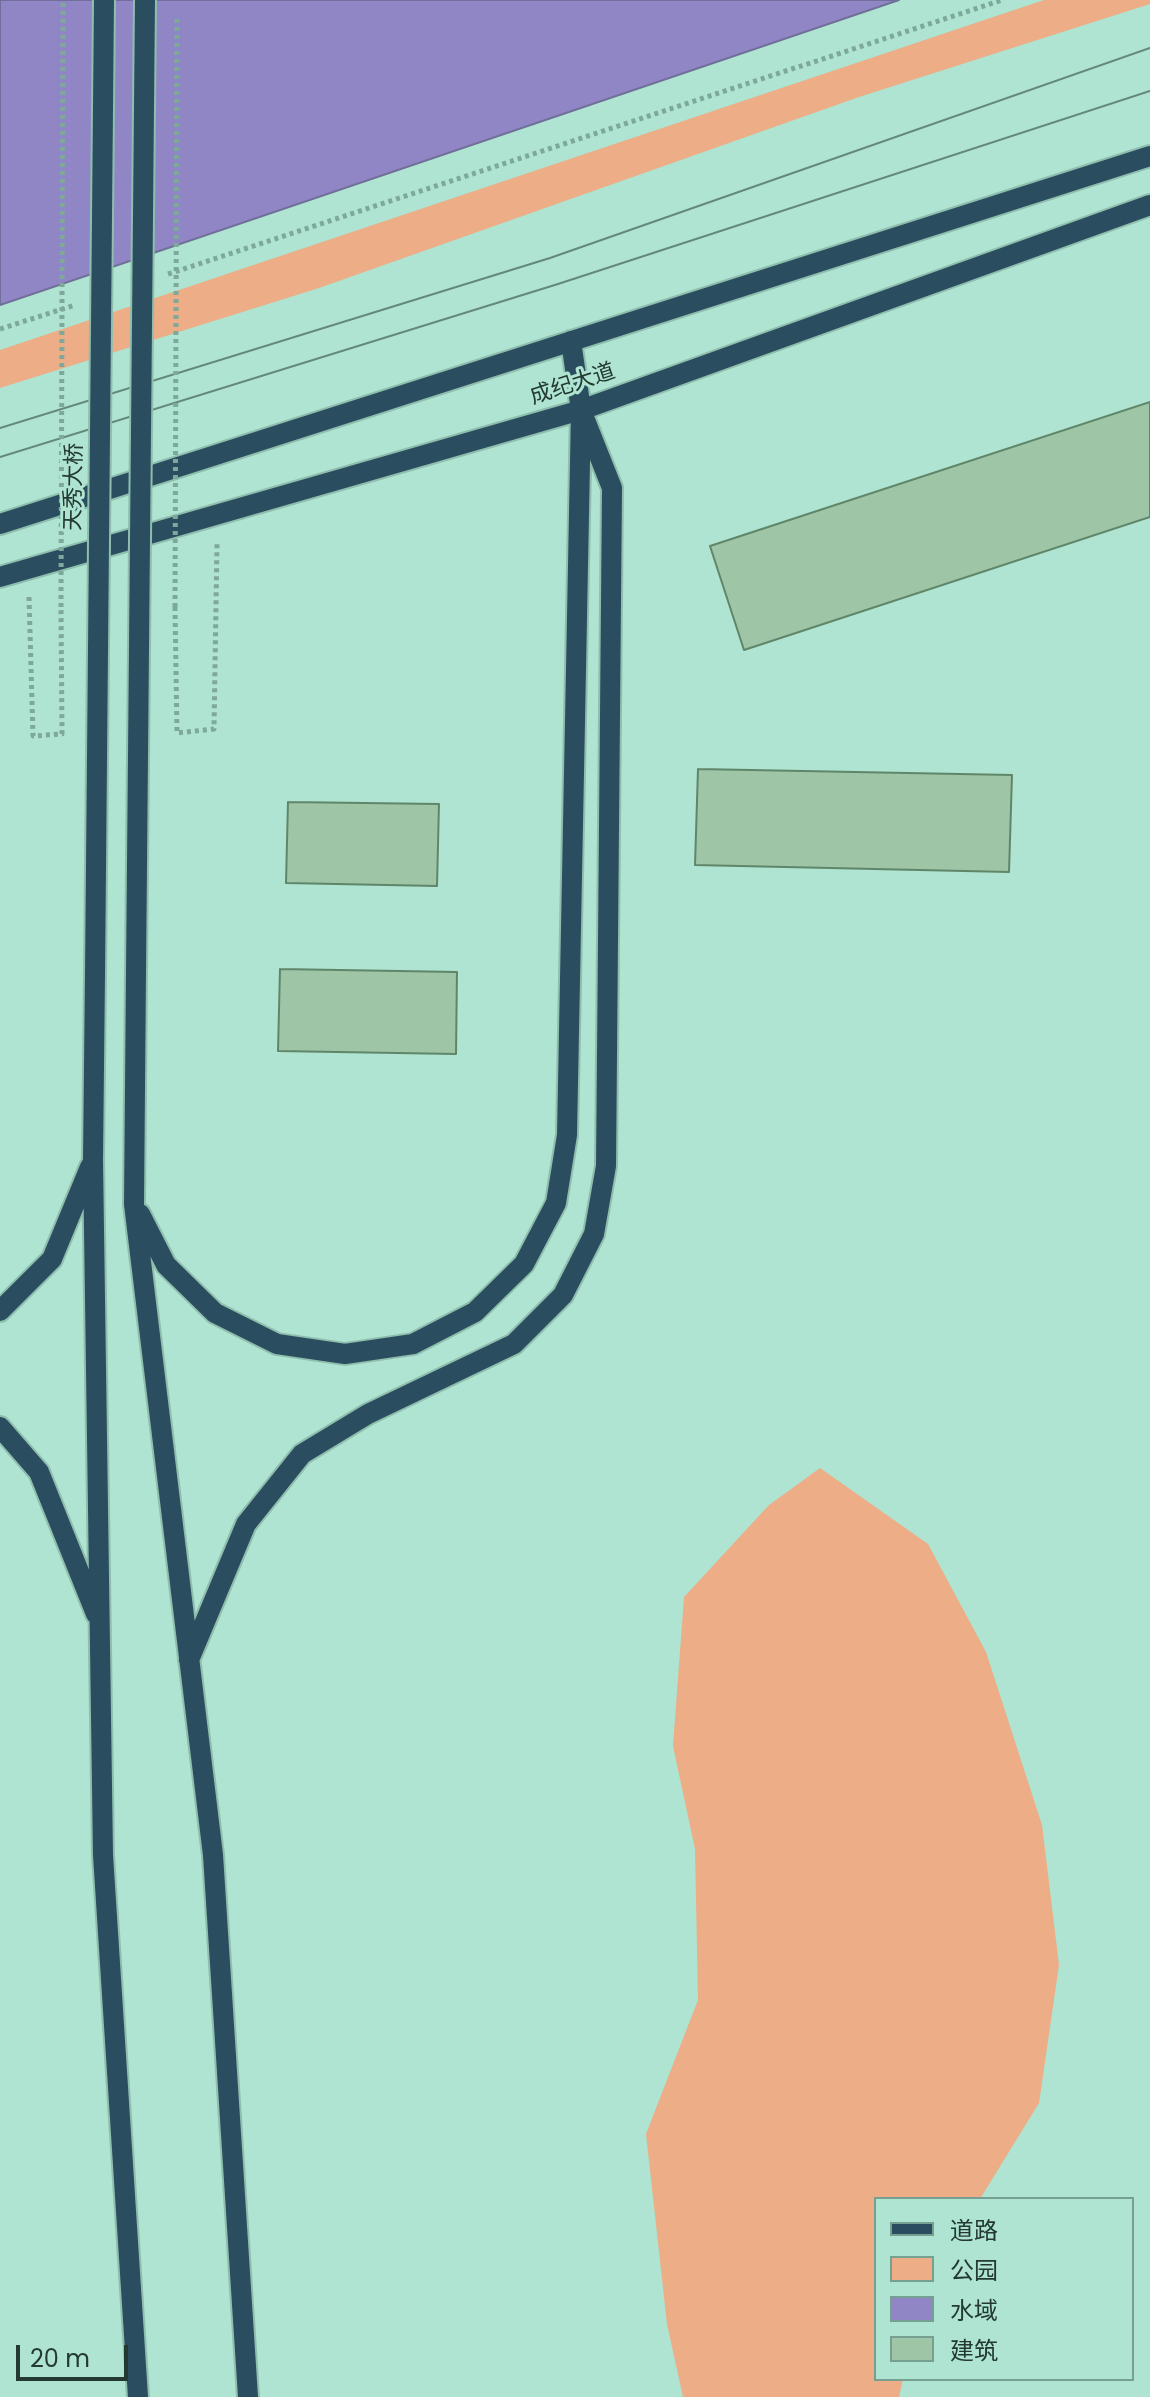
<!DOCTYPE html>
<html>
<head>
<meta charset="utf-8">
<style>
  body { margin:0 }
  #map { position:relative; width:1150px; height:2397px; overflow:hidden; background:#aee4d1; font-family:Poppins,"Noto Sans SC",sans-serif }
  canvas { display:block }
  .legend { position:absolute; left:874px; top:2197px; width:260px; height:184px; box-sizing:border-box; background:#aee4d1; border:2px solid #76a091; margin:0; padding:10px 14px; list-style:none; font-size:24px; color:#233931 }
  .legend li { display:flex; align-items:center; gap:16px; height:40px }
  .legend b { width:40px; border:2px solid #76a091 }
  .scale { position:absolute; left:16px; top:2345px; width:112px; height:36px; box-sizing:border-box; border:4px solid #233931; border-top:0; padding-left:10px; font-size:24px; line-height:28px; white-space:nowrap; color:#233931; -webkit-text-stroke:6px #aee4d1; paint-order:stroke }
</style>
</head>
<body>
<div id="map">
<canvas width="1150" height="2397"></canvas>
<ul class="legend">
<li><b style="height:10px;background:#2a4e60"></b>道路</li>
<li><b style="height:22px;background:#ecad87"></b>公园</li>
<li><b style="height:22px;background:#9186c5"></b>水域</li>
<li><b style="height:22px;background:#9dc5a6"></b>建筑</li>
</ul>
<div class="scale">20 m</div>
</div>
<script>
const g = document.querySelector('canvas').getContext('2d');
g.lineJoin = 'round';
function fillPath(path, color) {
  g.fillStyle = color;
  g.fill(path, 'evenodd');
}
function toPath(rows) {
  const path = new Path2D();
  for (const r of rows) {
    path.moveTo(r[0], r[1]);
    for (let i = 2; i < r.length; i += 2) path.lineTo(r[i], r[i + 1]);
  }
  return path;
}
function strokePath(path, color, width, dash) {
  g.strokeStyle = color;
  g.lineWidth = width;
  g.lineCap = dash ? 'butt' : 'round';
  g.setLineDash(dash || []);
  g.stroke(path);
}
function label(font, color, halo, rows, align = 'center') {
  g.font = font + ' Poppins,"Noto Sans SC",sans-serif';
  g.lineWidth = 6;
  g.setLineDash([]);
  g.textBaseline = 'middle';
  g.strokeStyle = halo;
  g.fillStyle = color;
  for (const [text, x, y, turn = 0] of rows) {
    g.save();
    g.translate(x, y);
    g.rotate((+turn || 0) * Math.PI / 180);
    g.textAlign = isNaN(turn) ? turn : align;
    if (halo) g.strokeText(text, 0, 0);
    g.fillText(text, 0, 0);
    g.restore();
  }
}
const green = toPath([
  [1044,0,1150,0,1150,4,859,97,319,288,0,388,0,350],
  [820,1468,928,1544,986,1652,1042,1825,1059,1965,1039,2103,980,2199,876,2199,876,2379,903,2379,899,2397,683,2397,667,2324,646,2134,698,2000,695,1849,673,1746,684,1597,769,1505]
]);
const water = toPath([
  [0,0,899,0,0,305,0,0]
]);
const building = toPath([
  [1150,402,1150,517,744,650,710,546,1150,402],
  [698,769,1012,775,1009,872,695,865,698,769],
  [288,802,439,804,437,886,286,883,288,802],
  [280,969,457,972,456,1054,278,1051,280,969]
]);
const path = toPath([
  [168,274,1002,0],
  [0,329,75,305],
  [29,597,33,736,62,734,61,607],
  [175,607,177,733,214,729,217,543]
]);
const major = toPath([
  [0,524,1150,156],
  [0,577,581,410,1150,205],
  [136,971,134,1204,213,1855,248,2397],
  [95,974,93,1160,103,1855,138,2397],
  [140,1214,166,1265,215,1313,277,1344,345,1354,413,1344,475,1312,524,1264,556,1203,567,1135,581,410,571,341],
  [0,1311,52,1259,90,1167],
  [0,1427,39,1472,96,1614],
  [189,1660,246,1524,302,1454,368,1414,514,1344,563,1295,594,1234,606,1166,612,488,581,410]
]);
const tram = toPath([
  [0,428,550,258,1150,48],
  [0,457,558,284,1150,91]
]);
const pathBridge = toPath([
  [61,607,63,0],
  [175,607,177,17]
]);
const majorBridge = toPath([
  [136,971,145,0],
  [95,974,104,0]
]);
const streetNames = [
  ["成纪大道",573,385,-18],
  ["天秀大桥",75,487,-89]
];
fillPath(green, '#ecad87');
fillPath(water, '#9186c5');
strokePath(water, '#706f99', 2);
fillPath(building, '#9dc5a6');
strokePath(building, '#608669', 2);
strokePath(major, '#8fbeae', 24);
strokePath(path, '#7ea99a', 5, [4, 4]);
strokePath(major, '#2a4e60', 20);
strokePath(tram, '#64887b', 2);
strokePath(majorBridge, '#8fbeae', 24, []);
strokePath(pathBridge, '#7ea99a', 5, [4, 4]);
strokePath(majorBridge, '#2a4e60', 20);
label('22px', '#233931', '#aee4d1', streetNames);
</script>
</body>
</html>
